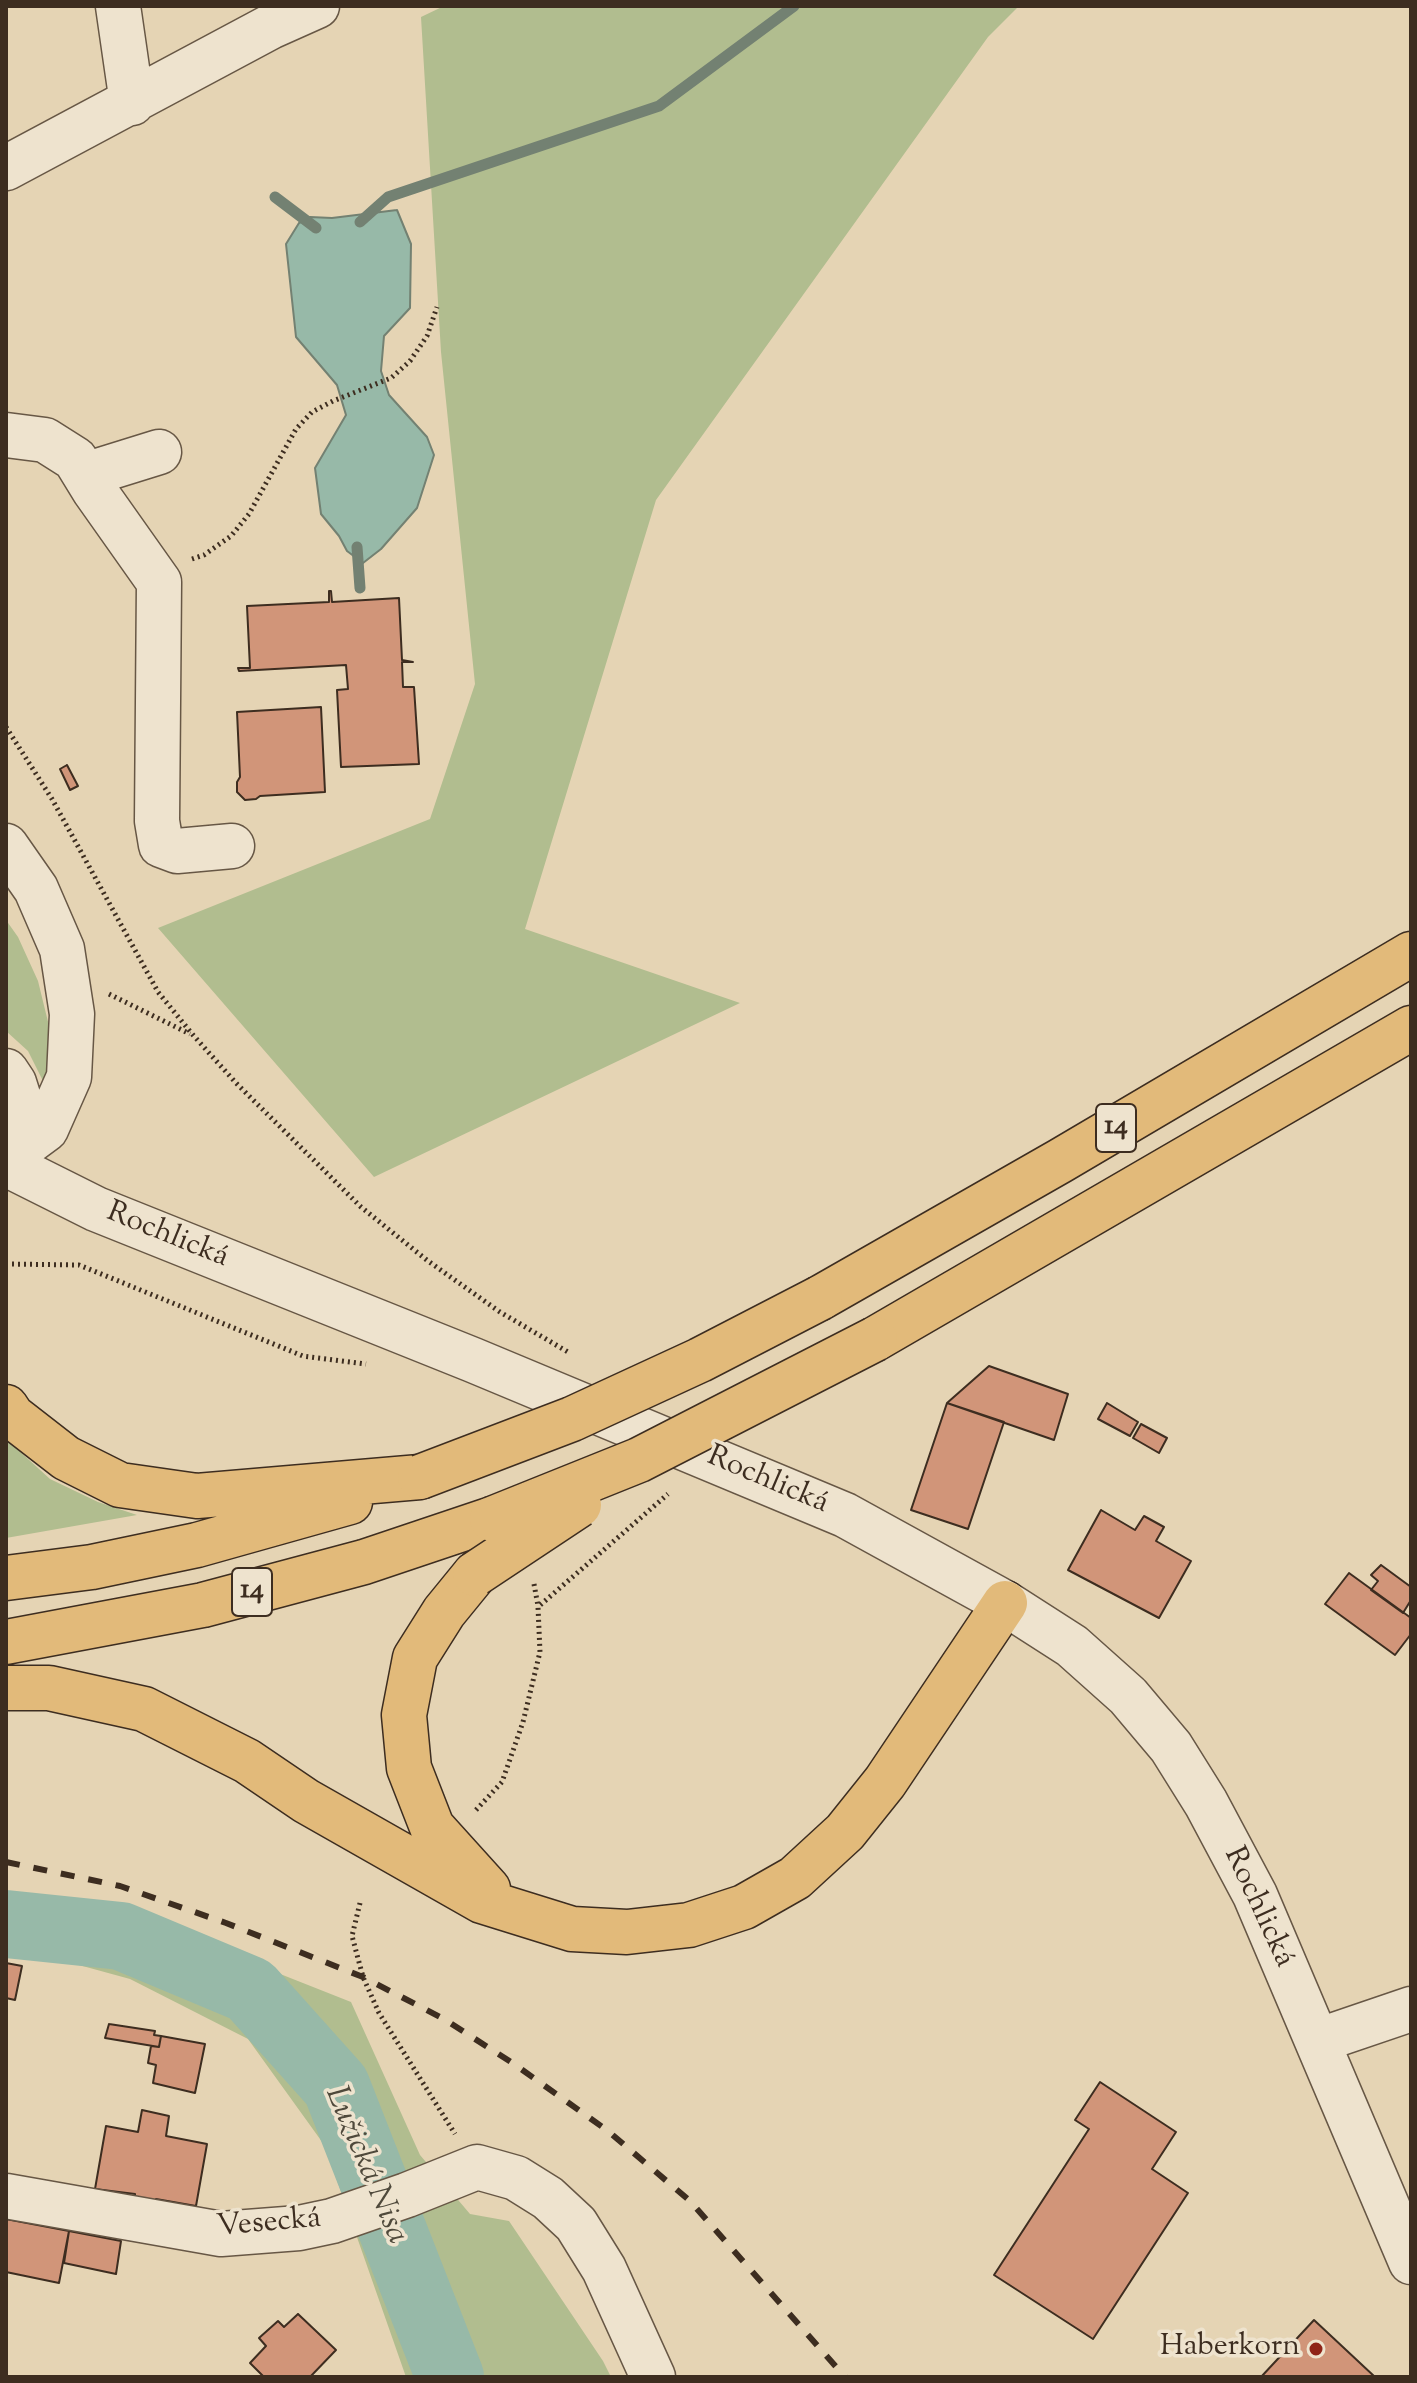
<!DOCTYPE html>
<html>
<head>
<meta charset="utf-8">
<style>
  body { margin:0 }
  #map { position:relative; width:1417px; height:2383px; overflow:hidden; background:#e5d4b4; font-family:"Sorts Mill Goudy",serif }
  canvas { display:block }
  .frame { position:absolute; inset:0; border:8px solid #3d2d20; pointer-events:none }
</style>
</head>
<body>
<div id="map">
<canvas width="1417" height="2383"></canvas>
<div class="frame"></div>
</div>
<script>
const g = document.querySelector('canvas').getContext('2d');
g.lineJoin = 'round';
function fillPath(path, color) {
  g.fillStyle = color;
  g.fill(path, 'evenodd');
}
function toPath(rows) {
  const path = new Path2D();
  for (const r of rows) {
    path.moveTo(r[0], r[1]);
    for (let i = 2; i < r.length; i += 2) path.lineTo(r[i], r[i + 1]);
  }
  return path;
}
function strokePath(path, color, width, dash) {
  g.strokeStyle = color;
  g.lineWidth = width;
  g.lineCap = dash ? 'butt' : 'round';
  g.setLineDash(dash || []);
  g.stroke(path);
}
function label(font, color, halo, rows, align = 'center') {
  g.font = font + ' "Sorts Mill Goudy",serif';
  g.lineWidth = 7;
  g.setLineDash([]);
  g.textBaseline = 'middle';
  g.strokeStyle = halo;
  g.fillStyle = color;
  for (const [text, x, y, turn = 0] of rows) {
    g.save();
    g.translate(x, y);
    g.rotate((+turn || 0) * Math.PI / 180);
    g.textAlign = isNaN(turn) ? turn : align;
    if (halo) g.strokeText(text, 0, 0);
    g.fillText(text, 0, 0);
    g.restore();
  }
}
const green = toPath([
  [444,6,1019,6,988,37,656,500,525,929,740,1003,374,1177,158,928,430,819,475,684,441,352,421,17],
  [6,920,18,937,38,981,50,1030,48,1091,28,1051,6,1031],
  [6,1439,50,1479,98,1502,137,1515,6,1538],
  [6,1891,112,1914,217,1949,351,2002,420,2155,470,2214,509,2221,603,2361,611,2377,406,2377,325,2146,248,2039,130,1979,6,1945]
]);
const water = toPath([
  [397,210,411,244,410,308,384,336,381,371,389,395,427,437,434,455,417,508,381,549,363,563,347,551,339,536,321,514,315,468,346,415,337,385,296,337,286,244,299,223,310,217,332,218,397,210]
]);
const stream = toPath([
  [275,197,316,228],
  [360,222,388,197,659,106,794,6],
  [357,547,360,588]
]);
const river = toPath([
  [6,1924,121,1936,250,1990,336,2086,450,2377]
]);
const building = toPath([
  [329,591,331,591,332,602,399,598,402,660,413,662,402,662,403,687,414,687,419,764,341,767,337,690,348,689,346,665,239,671,238,668,250,668,247,606,329,602,329,591],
  [321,707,325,792,260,796,256,799,245,800,237,792,237,782,240,777,237,712,321,707],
  [67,765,78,786,70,790,60,769,67,765],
  [989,1366,1068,1394,1054,1440,947,1403,989,1366],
  [947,1403,1004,1422,968,1529,911,1510,947,1403],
  [1107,1403,1138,1422,1130,1436,1098,1419,1107,1403],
  [1141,1424,1167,1438,1159,1453,1133,1438,1141,1424],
  [1101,1510,1135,1530,1144,1516,1164,1527,1156,1541,1191,1561,1159,1618,1068,1570,1101,1510],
  [1381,1565,1411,1587,1411,1600,1403,1613,1371,1590,1378,1581,1371,1575,1381,1565],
  [1349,1573,1411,1618,1411,1634,1395,1655,1325,1604,1349,1573],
  [6,1963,22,1966,15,2000,6,1998,6,1963],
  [109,2024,155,2031,154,2035,161,2036,159,2047,105,2038,109,2024],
  [161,2036,205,2044,195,2093,153,2083,156,2065,148,2063,151,2046,159,2047,161,2036],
  [1100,2082,1176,2132,1152,2169,1188,2193,1093,2339,994,2275,1089,2129,1075,2120,1100,2082],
  [142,2110,169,2116,166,2136,207,2144,196,2206,156,2199,155,2201,135,2197,135,2194,95,2189,106,2126,138,2132,142,2110],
  [6,2219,69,2231,59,2283,6,2272,6,2219],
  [69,2231,121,2241,116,2274,64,2263,69,2231],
  [298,2314,336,2350,310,2377,264,2377,250,2363,266,2346,259,2338,278,2321,284,2327,298,2314],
  [1314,2320,1375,2377,1261,2377,1314,2320]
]);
const path = toPath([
  [192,559,204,555,231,536,249,514,296,429,312,412,333,401,391,378,410,361,427,336,437,307],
  [6,727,52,799,158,992,193,1035,236,1083,361,1207,428,1261,500,1312,568,1352],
  [109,994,190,1034],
  [6,1264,79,1265,303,1356,366,1364],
  [534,1584,538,1606],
  [476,1810,502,1782,523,1722,540,1652,538,1607,668,1494],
  [360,1903,352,1936,363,1977,379,2013,455,2134]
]);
const minor = toPath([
  [118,6,132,103],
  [6,168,270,27,317,6],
  [6,435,45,440,75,459,94,490,159,582,157,821,161,845,177,851,232,846],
  [85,475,159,452],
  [6,846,36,889,62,949,72,1014,69,1077,46,1129,19,1149],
  [6,1071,14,1083,21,1105,23,1130,12,1167],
  [12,1167,96,1209,473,1360,845,1515,1005,1603,1072,1646,1128,1696,1171,1747,1206,1803,1255,1895,1411,2262],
  [1317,2041,1411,2009],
  [6,2196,221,2234,299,2228,332,2221,407,2195,477,2167,516,2178,548,2198,576,2224,604,2269,653,2377]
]);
const highway = toPath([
  [820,1298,1060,1161,1411,954],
  [875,1339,1411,1028],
  [6,1407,12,1416,66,1458,120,1485,197,1496,420,1477],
  [475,1574,444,1612,415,1658,404,1715,409,1768,432,1827,488,1889],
  [6,1578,92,1567,197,1545,350,1502],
  [6,1642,203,1605,364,1562,492,1519],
  [6,1688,49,1688,144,1709,247,1761,306,1801,482,1901,572,1929,627,1932,689,1925,744,1907,795,1878,845,1832,885,1782,1005,1603]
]);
const rail = toPath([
  [6,1862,120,1886,226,1923,363,1977,444,2019,514,2064,608,2131,690,2201,845,2377]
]);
const highwayBridge = toPath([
  [420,1477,572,1419,700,1360,820,1298],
  [492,1519,639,1460,875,1339],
  [475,1574,579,1505]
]);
const markers = [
  [1316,2349,8,"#8f2418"]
];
const shields = [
  [1116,1128,40],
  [252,1592,40]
];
const shieldNames = [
  ["14",1116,1128],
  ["14",252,1592]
];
const streetNames = [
  ["Rochlická",167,1237,22],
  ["Rochlická",767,1482,23],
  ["Rochlická",1257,1908,65],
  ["Vesecká",269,2225,-5]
];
const poiNames = [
  ["Haberkorn",1300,2349]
];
const waterNames = [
  ["Lužická Nisa",364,2166,67]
];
fillPath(green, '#b1bd8f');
fillPath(water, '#97b9a8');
strokePath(water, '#738172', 2);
strokePath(stream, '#738172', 11);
strokePath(river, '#97b9a8', 68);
fillPath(building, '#d19579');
strokePath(building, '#3d2d20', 2);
strokePath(minor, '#675745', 47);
strokePath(highway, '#3d2d20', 47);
strokePath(path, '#3d2d20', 5, [2, 4]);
strokePath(minor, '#eee3ce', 44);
strokePath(highway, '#e2ba7a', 44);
strokePath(rail, '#3d2d20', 6, [14, 14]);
strokePath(highwayBridge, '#3d2d20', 47, []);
strokePath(highwayBridge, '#e2ba7a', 44);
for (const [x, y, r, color] of markers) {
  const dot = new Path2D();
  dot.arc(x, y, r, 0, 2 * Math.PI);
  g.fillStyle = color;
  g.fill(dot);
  strokePath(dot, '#eee3ce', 3);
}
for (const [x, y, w] of shields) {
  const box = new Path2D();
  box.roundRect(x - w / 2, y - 24, w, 48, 6);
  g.fillStyle = '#eee3ce';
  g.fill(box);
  strokePath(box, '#3d2d20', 2);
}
label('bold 28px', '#3d2d20', null, shieldNames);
label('30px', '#3d2d20', '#eee3ce', streetNames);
label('30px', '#3d2d20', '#eee3ce', poiNames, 'right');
label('italic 32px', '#4f493b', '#eee3ce', waterNames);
</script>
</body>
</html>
